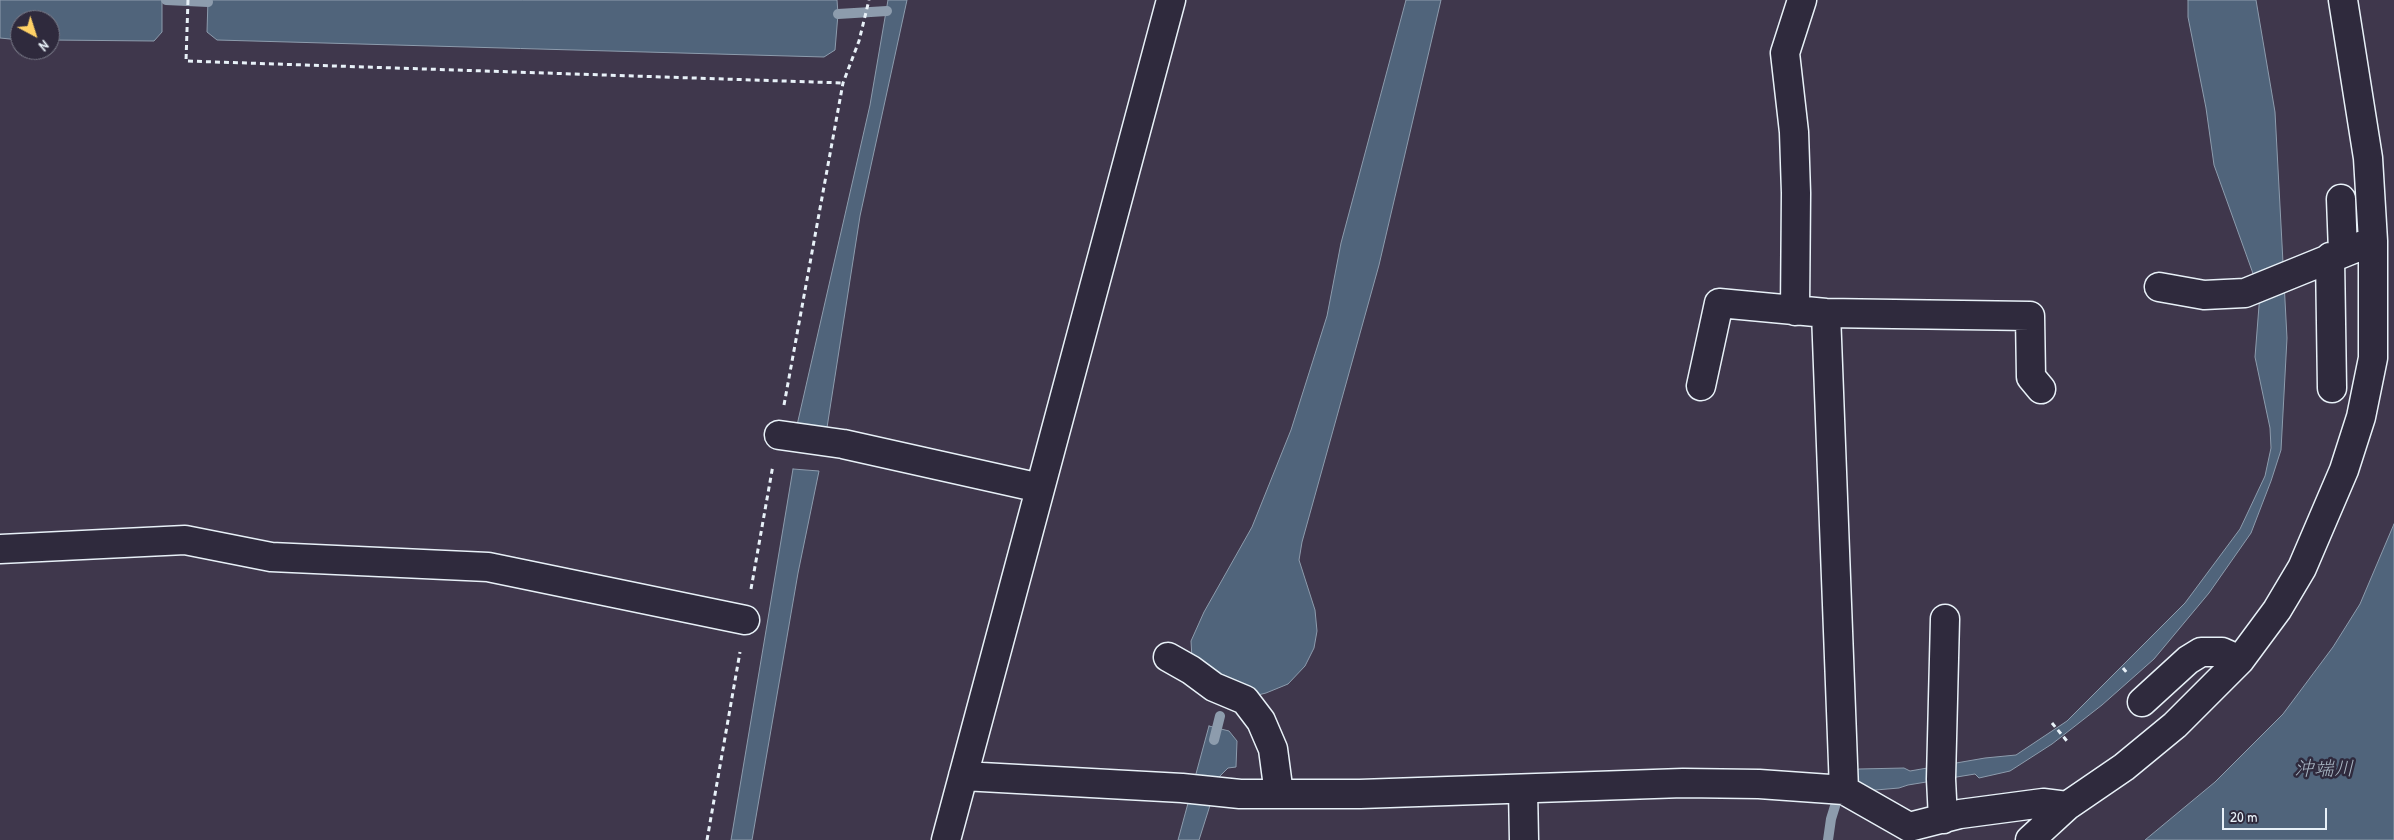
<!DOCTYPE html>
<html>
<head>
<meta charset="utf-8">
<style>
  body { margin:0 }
  #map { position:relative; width:2394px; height:840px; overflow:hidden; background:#3f374c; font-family:"Patrick Hand",sans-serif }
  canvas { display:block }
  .north { position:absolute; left:10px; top:10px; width:50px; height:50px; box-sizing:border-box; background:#2f2a3d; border:1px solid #797a88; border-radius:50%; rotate:140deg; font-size:14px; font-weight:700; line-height:20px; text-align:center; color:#e8f1f8 }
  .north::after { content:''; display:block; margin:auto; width:18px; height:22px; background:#ffd166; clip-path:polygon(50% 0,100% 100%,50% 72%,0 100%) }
  .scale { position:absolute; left:2222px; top:808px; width:105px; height:22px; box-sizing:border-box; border:2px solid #e8f1f8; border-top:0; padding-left:6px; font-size:15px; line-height:18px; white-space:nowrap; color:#e8f1f8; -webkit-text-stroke:4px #2f2a3d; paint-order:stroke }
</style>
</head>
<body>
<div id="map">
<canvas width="2394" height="840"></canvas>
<div class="north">N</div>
<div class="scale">20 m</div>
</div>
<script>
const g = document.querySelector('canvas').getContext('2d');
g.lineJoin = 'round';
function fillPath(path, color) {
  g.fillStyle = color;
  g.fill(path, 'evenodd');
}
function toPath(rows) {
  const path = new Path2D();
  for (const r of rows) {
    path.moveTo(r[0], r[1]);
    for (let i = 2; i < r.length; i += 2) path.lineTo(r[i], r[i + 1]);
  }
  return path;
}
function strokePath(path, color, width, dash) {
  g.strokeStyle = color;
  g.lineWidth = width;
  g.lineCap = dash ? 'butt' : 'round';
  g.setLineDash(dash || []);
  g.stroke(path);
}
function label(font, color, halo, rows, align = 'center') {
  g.font = font + ' "Patrick Hand","Klee One",sans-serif';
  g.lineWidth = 5;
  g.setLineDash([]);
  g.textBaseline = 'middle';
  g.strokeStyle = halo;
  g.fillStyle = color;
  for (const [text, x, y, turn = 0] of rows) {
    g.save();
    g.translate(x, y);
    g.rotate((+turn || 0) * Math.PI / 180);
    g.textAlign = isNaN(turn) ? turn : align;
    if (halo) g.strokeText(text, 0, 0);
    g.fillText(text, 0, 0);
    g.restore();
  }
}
const water = toPath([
  [0,0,162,0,162,32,154,41,50,40,50,20,20,20,20,40,0,38,0,0],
  [208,0,837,0,838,14,835,50,824,57,217,40,207,32,208,0],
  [888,0,907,0,860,216,826,434,795,434,870,105,888,0],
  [1406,0,1441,0,1379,265,1302,542,1299,560,1315,610,1317,631,1314,648,1305,666,1288,684,1266,693,1250,697,1192,658,1191,641,1204,612,1252,527,1291,430,1327,316,1341,243,1406,0],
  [2188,0,2256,0,2275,112,2287,338,2281,450,2271,481,2251,533,2209,593,2154,659,2102,705,2052,744,2010,771,1979,778,1975,774,1908,785,1899,788,1864,791,1856,787,1853,772,1859,769,1904,768,1910,771,1985,758,2016,755,2067,721,2185,603,2240,529,2265,476,2271,448,2270,428,2255,357,2260,293,2214,165,2206,108,2188,17,2188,0],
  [793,469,819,471,798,573,752,840,731,840,793,469],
  [2394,524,2394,840,2145,840,2215,782,2283,714,2333,647,2360,604,2394,524],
  [1209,726,1229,731,1237,741,1236,767,1228,768,1219,777,1199,840,1178,840,1209,726]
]);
const stream = toPath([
  [166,0,208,2],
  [838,14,887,11],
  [1214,740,1220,716],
  [1828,840,1831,819,1840,790]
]);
const path = toPath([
  [188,0,186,61,843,83],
  [784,405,843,83,859,41,869,0],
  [751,589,773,465],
  [2123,668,2128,674],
  [2052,723,2067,741],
  [707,840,740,652]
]);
const minor = toPath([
  [2341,199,2343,252],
  [2330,257,2332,388],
  [2159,287,2204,295,2245,293,2373,241],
  [1795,311,1796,193,1794,132,1785,53,1802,0],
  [1826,313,1844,790],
  [1701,386,1719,303,1826,313,2030,316,2031,377,2041,389],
  [779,435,843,444,1040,488],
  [0,549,185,540,271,557,488,567,745,620],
  [1168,657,1191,670,1214,687,1245,700,1261,721,1273,749,1279,794],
  [2142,702,2188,660,2201,652,2222,652,2240,660],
  [963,776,1182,788,1240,794,1360,794,1683,783,1759,784,1844,790,1909,827,1960,814,2043,803,2067,806],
  [1523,789,1524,840],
  [1943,819,1941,779,1945,619],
  [946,840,1171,0],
  [2030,840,2067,806,2124,767,2175,725,2240,660,2277,610,2302,568,2344,470,2361,417,2373,358,2373,241,2368,158,2343,0]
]);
const waterNames = [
  ["沖端川",2324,770]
];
fillPath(water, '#50647b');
strokePath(water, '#8d9cad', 1);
strokePath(stream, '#8d9cad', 10);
strokePath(minor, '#e8f1f8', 31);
strokePath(path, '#e8f1f8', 3, [5, 4]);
strokePath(minor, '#2f2a3d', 28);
label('italic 20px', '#abb9c6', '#2f2a3d', waterNames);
</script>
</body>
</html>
